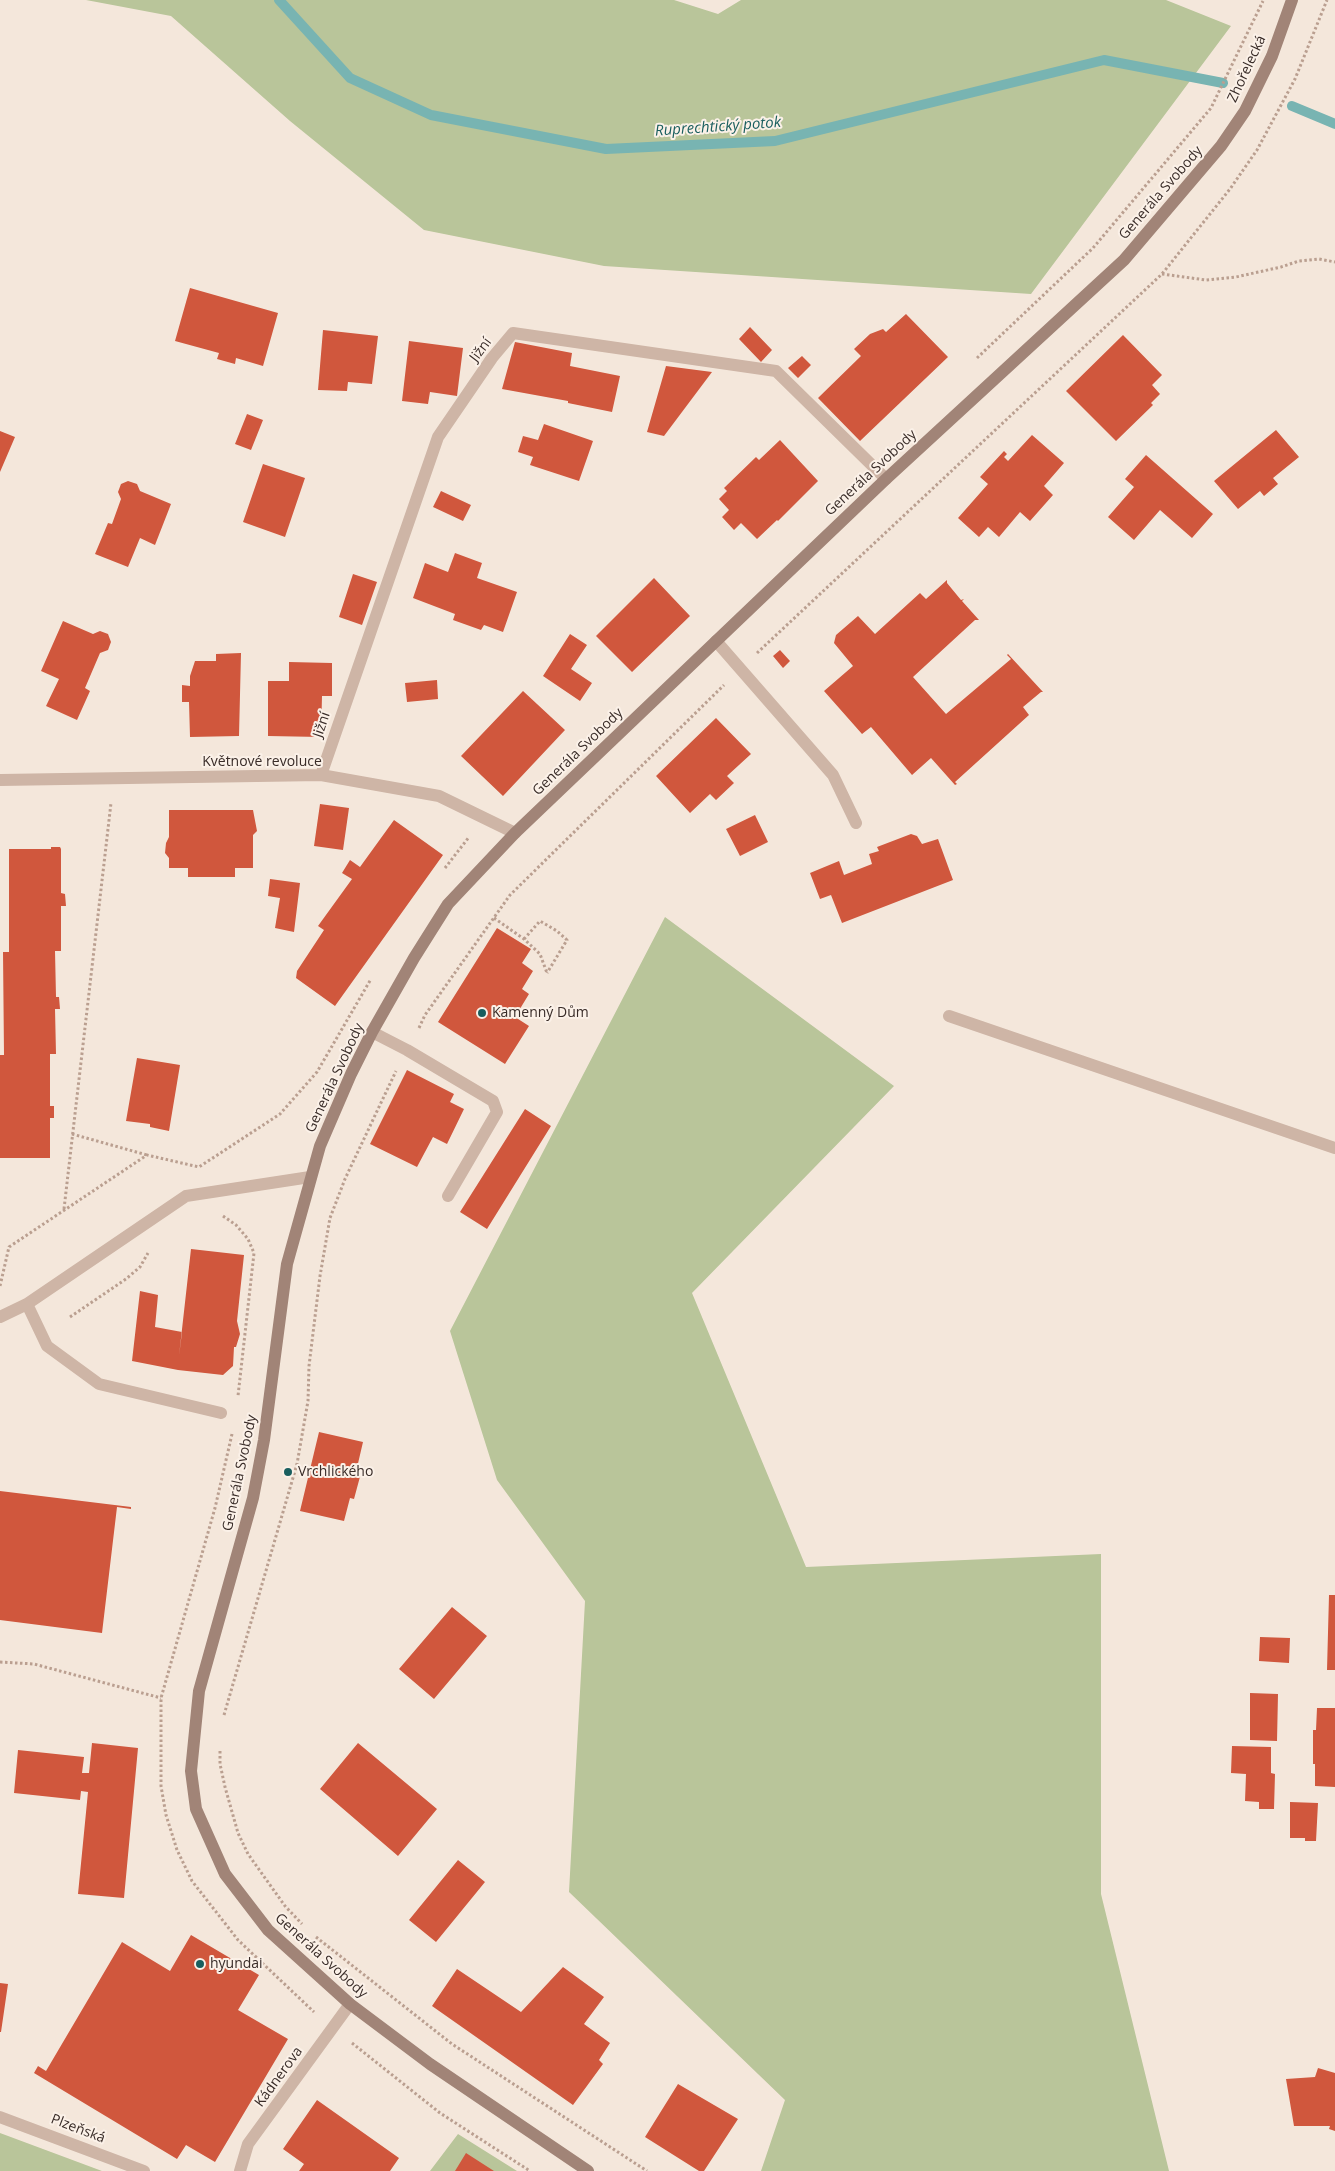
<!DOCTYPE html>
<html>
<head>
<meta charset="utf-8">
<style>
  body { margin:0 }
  canvas { display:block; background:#f4e7db }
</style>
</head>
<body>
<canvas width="1335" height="2171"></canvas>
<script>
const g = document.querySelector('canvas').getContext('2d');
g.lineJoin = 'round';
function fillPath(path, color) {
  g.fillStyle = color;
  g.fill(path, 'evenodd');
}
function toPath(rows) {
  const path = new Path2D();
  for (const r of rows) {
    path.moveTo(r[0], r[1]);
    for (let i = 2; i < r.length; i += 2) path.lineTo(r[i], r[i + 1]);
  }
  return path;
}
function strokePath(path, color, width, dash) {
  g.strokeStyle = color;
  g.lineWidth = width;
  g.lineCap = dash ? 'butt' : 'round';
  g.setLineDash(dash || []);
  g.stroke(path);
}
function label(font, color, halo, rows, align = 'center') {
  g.font = font + ' "Open Sans",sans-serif';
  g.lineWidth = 4;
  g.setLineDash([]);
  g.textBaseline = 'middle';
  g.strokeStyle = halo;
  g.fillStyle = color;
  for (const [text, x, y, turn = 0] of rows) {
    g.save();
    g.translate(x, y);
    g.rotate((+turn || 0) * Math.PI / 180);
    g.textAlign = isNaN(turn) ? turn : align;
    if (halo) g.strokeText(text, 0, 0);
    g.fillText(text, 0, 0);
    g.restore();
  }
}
const green = toPath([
  [86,0,674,0,718,14,741,0,1166,0,1231,26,1031,294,604,266,424,230,290,121,171,16],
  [665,917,894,1086,692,1293,806,1567,1101,1554,1101,1894,1169,2171,761,2171,785,2100,569,1892,585,1601,497,1480,450,1331],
  [0,2133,102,2171,0,2171],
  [458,2134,517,2171,430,2171]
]);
const stream = toPath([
  [279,0,350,78,431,115,606,149,775,141,1104,60,1223,83],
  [1292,106,1335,124]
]);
const building = toPath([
  [190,288,278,313,263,366,236,358,235,364,217,359,219,353,175,341],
  [906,314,948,357,860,441,818,398,861,356,854,349,870,334,883,329,886,332],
  [750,327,772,350,761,362,739,339],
  [323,330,378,336,372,384,348,382,347,391,318,390],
  [1123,335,1162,375,1152,385,1160,394,1151,403,1153,405,1116,441,1066,391],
  [409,341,463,348,457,396,430,392,428,404,402,401],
  [515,342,572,353,570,366,620,376,612,412,568,403,568,401,502,389],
  [802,356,811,365,798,378,788,368],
  [666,366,712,372,664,436,647,432],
  [247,414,263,420,251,450,235,444],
  [544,424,593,441,579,481,530,465,533,457,518,452,523,436,538,440],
  [1276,430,1299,457,1273,478,1278,484,1264,496,1260,491,1238,509,1214,481],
  [0,431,15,437,0,472],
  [1032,435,1064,463,1044,486,1053,495,1030,521,1020,512,999,537,988,527,979,537,958,518,988,484,980,477,1004,451,1007,454,1004,457,1008,461],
  [780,440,818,481,778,521,777,520,757,539,741,523,734,530,722,517,729,510,719,499,727,491,724,488,756,457,759,460],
  [1146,455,1213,514,1192,538,1160,510,1134,540,1108,517,1134,487,1125,479],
  [263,464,305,478,285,537,243,522],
  [128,481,137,484,140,491,171,504,155,545,140,538,128,567,95,554,108,523,112,524,121,499,118,492,121,484],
  [441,491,471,505,463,521,433,507],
  [455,553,482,563,477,578,517,592,503,632,484,625,481,630,453,620,455,614,413,598,425,563,448,572],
  [353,574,377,582,362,625,339,617],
  [654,578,690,616,632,672,596,636],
  [947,580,947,583,961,600,964,599,962,601,979,620,975,620,913,677,946,714,1011,659,1007,655,1008,654,1043,692,1041,692,1023,707,1029,715,955,782,957,784,955,785,931,758,912,775,871,727,862,734,824,691,853,666,834,643,836,635,858,616,875,634,920,593,926,599],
  [63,621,93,634,100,631,108,634,111,642,108,650,100,653,85,688,90,691,77,720,46,706,59,679,41,671],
  [570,634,587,645,571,669,592,683,580,701,543,676],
  [780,650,790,661,783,668,773,656],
  [241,653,239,736,190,737,189,702,182,702,182,685,190,686,190,676,195,661,216,661,216,654],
  [289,662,332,663,332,696,322,696,321,737,268,736,268,681,289,681],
  [437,680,438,699,407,702,405,683],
  [523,691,565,730,503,796,461,756],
  [716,718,751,754,727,776,734,783,716,800,710,794,690,813,656,776],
  [320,804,349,808,343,850,314,846],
  [169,810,253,810,257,831,253,835,253,868,235,868,235,877,188,877,188,868,169,868,169,858,165,853,166,843,169,837],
  [755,815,768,842,740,856,726,829],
  [394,820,443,855,335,1006,296,978,297,971,324,930,318,926,352,879,342,873,350,860,360,867],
  [911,834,917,836,922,844,938,839,953,880,842,923,831,895,820,899,810,873,839,861,844,875,872,864,869,854,879,851,877,847],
  [51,847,60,847,61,849,61,893,65,894,66,906,61,906,61,951,55,951,56,997,59,997,60,1009,55,1009,56,1054,50,1054,50,1106,54,1106,54,1118,50,1118,50,1158,0,1158,0,1055,4,1055,3,952,9,952,9,849,51,849],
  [270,879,300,883,294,932,275,928,280,898,268,896],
  [497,928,531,949,522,963,533,971,522,989,529,994,515,1017,529,1026,505,1064,438,1022],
  [137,1058,180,1065,169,1131,150,1127,150,1124,126,1121],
  [407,1070,454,1094,450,1102,464,1109,447,1144,433,1137,417,1167,370,1144],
  [525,1109,551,1126,487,1229,460,1212],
  [191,1249,244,1255,237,1321,240,1334,236,1347,234,1347,233,1366,223,1375,178,1370,132,1361,140,1291,158,1295,155,1327,182,1332,179,1356],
  [319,1432,363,1442,356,1472,361,1473,354,1499,350,1498,344,1521,300,1511],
  [0,1491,131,1507,131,1509,117,1507,102,1633,0,1620],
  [1329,1595,1335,1595,1335,1670,1327,1670],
  [452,1607,487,1636,434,1699,399,1669],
  [1260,1637,1290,1638,1289,1663,1259,1661],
  [1250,1693,1278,1694,1277,1741,1250,1740],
  [1317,1708,1335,1708,1335,1787,1315,1786,1315,1764,1313,1764,1313,1730,1316,1730],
  [92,1743,138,1748,124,1898,78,1894,88,1792,81,1791,80,1800,14,1793,18,1750,84,1757,82,1773,89,1773],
  [358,1743,437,1809,398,1856,320,1789],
  [1232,1746,1271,1747,1271,1773,1275,1774,1274,1809,1259,1809,1259,1802,1245,1801,1246,1774,1231,1773],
  [1290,1802,1318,1803,1316,1841,1305,1841,1305,1838,1290,1838],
  [458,1860,485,1882,436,1942,409,1920],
  [191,1935,259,1975,238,2010,288,2039,215,2162,186,2145,177,2159,34,2073,38,2066,46,2071,122,1942,170,1971],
  [563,1967,604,1997,584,2024,610,2043,599,2060,603,2064,573,2105,432,2006,457,1969,521,2012],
  [0,1983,8,1984,1,2032,0,2032],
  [1318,2068,1335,2073,1335,2131,1329,2129,1330,2126,1294,2126,1286,2079,1315,2077],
  [678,2084,738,2119,704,2171,699,2171,645,2137],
  [317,2100,399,2158,390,2171,299,2171,304,2164,283,2149],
  [466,2153,494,2171,455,2171]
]);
const path = toPath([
  [1162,274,1206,280,1236,277,1281,267,1299,261,1319,259,1335,262],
  [977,358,1093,248,1211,108,1263,1],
  [757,653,1162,274,1230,189,1257,150,1295,79,1327,0],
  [445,868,469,837],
  [494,918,524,939,540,954,547,973],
  [524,939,540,921,557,931,567,940,547,973],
  [419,1028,425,1015,510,895,724,685],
  [72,1134,147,1155],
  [64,1209,111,803],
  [223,1216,236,1225,248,1239,254,1253,238,1396],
  [0,1286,9,1247,147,1155,199,1167,280,1114,317,1072,371,979],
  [70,1317,126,1279,140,1267,148,1253],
  [232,1434,215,1508,161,1698,161,1786,166,1815,177,1850,192,1881,238,1940,314,2012],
  [0,1662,34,1664,161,1698],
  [224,1715,297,1464,308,1401,309,1366,320,1276,330,1218,345,1179,396,1071],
  [220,1751,220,1764,225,1787,238,1833,248,1854,285,1906,302,1924],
  [316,1937,452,2044,647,2171],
  [352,2043,440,2113,530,2171]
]);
const service = toPath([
  [716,641,833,775,856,823],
  [949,1016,1335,1148],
  [372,1032,407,1050,493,1101,497,1112,448,1196]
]);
const minor = toPath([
  [321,775,438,437,492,358,513,333,776,371,886,479],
  [0,780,321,775,439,796,515,833],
  [27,1304,47,1346,99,1384,221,1413],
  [0,1317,27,1304,186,1196,310,1177],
  [0,2117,144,2171],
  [240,2171,248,2144,350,2004]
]);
const secondary = toPath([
  [588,2171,430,2064,350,2004,268,1930,225,1874,196,1809,191,1771,199,1691,253,1498,264,1440,287,1264,320,1146,351,1074,372,1032,414,958,448,904,515,833,886,479,1124,260,1221,146,1245,111,1272,56,1292,0]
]);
const markers = [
  [482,1013,5,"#195e5e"],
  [288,1472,5,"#195e5e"],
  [200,1964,5,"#195e5e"]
];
const streetNames = [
  ["Zhořelecká",1247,69,-65],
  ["Generála Svobody",1161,193,-49],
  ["Jižní",481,350,-53],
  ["Generála Svobody",871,473,-43],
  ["Jižní",322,725,-71],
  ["Generála Svobody",578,752,-44],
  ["Květnové revoluce",262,762],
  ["Generála Svobody",335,1078,-65],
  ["Generála Svobody",240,1473,-78],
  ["Generála Svobody",321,1956,42],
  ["Kádnerova",279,2077,-54],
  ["Plzeňská",78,2129,21]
];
const poiNames = [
  ["Kamenný Dům",492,1013],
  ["Vrchlického",298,1472],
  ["hyundai",210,1964]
];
const waterNames = [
  ["Ruprechtický potok",718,127,-4]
];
fillPath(green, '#b9c59a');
strokePath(stream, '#78b4b2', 10);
fillPath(building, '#d0573d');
strokePath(path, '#ba9f90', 3, [2.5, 2.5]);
strokePath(service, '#ceb5a6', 12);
strokePath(minor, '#ceb5a6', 12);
strokePath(secondary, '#a18477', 12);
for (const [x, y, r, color] of markers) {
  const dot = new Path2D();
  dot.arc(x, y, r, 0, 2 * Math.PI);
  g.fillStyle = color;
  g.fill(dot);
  strokePath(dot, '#fbf1e8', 2);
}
label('14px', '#392c28', '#fbf1e8', streetNames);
label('14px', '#392c28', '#fbf1e8', poiNames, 'left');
label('italic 15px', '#195e5e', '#fbf1e8', waterNames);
</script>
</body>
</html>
